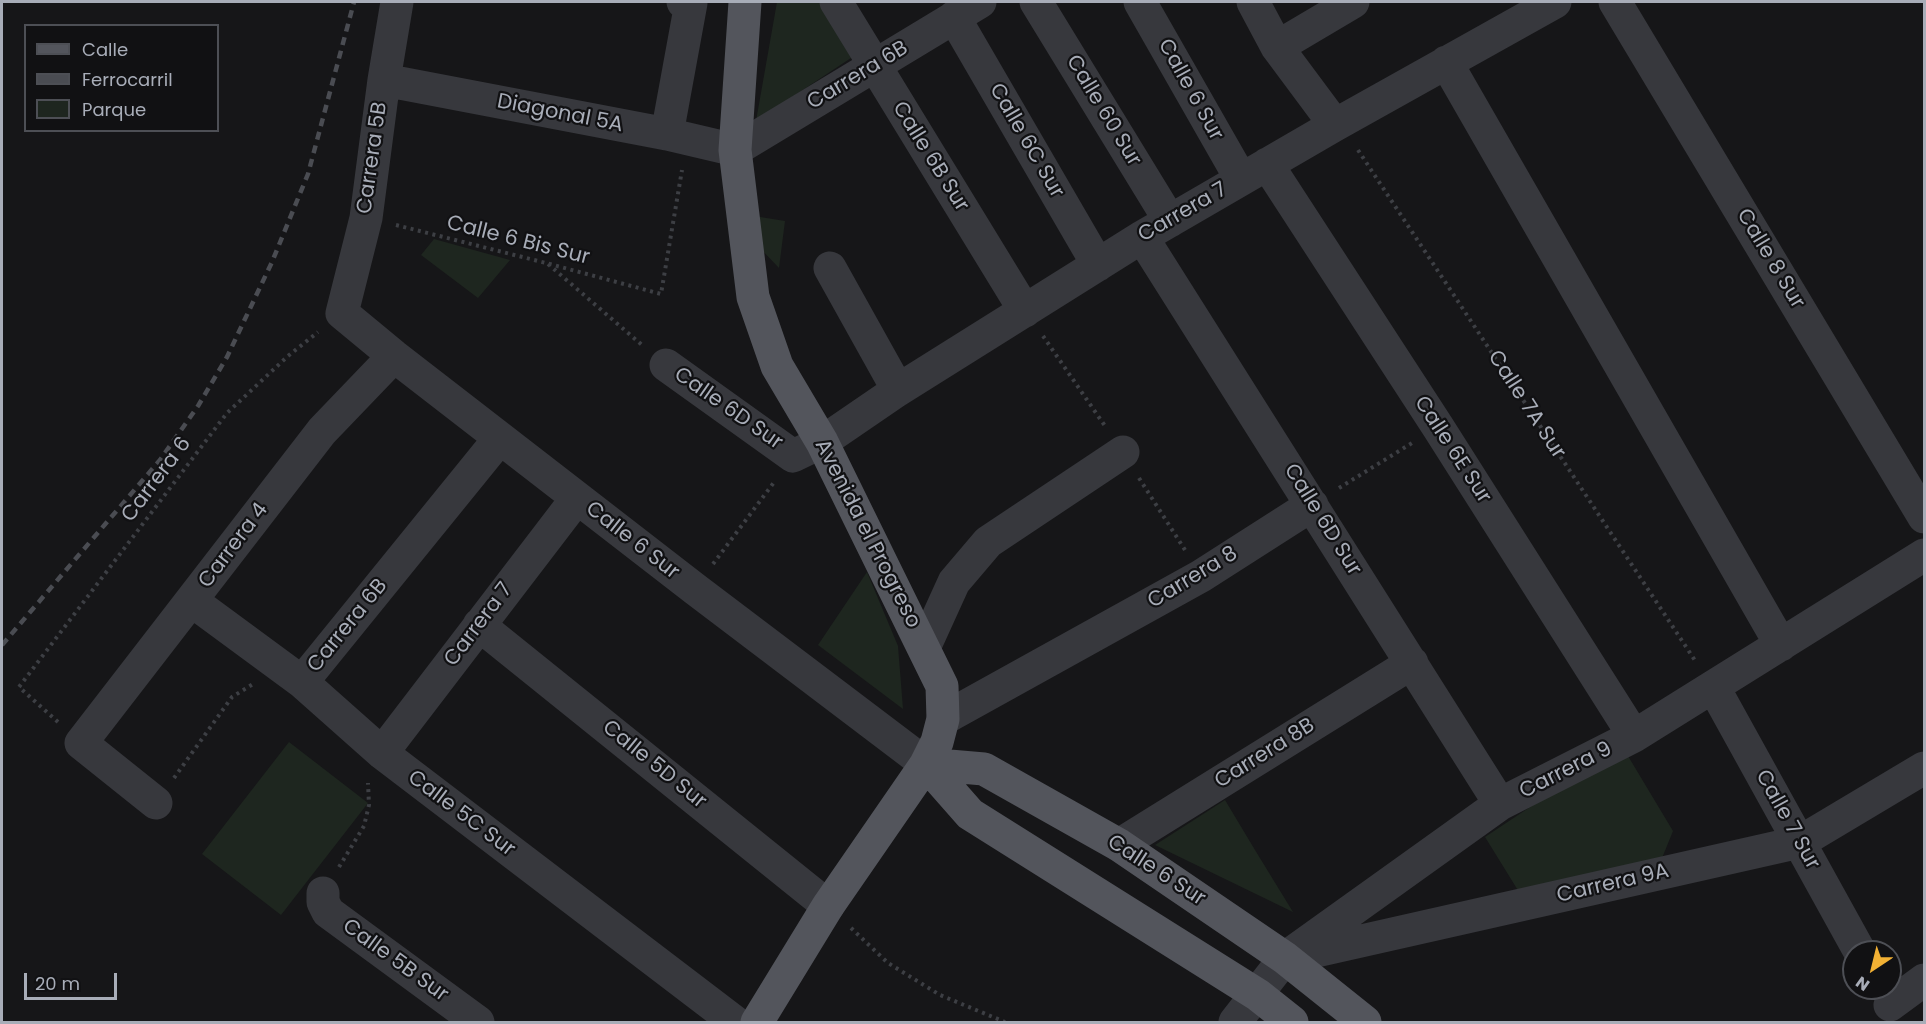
<!DOCTYPE html>
<html>
<head>
<meta charset="utf-8">
<style>
  body { margin:0 }
  #map { position:relative; width:1926px; height:1024px; overflow:hidden; background:#161618; font-family:Poppins,sans-serif }
  canvas { display:block }
  .frame { position:absolute; inset:0; border:3px solid #a8adb8; pointer-events:none }
  .legend { position:absolute; left:24px; top:24px; width:195px; height:108px; box-sizing:border-box; background:#111113; border:2px solid #4d4f55; margin:0; padding:8px 10px; list-style:none; font-size:18px; color:#a8adb8 }
  .legend li { display:flex; align-items:center; gap:12px; height:30px }
  .legend b { width:30px; border:2px solid #4d4f55 }
  .north { position:absolute; left:1842px; top:940px; width:60px; height:60px; box-sizing:border-box; background:#111113; border:2px solid #4d4f55; border-radius:50%; rotate:215deg; font-size:16px; font-weight:700; line-height:24px; text-align:center; color:#a8adb8 }
  .north::after { content:''; display:block; margin:auto; width:21px; height:27px; background:#f2b134; clip-path:polygon(50% 0,100% 100%,50% 72%,0 100%) }
  .scale { position:absolute; left:24px; top:973px; width:93px; height:27px; box-sizing:border-box; border:3px solid #a8adb8; border-top:0; padding-left:8px; font-size:18px; line-height:21px; white-space:nowrap; color:#a8adb8; -webkit-text-stroke:4px #111113; paint-order:stroke }
</style>
</head>
<body>
<div id="map">
<canvas width="1926" height="1024"></canvas>
<div class="frame"></div>
<ul class="legend">
<li><b style="height:8px;background:#53555c"></b>Calle</li>
<li><b style="height:8px;background:#4a4c52"></b>Ferrocarril</li>
<li><b style="height:16px;background:#1e261f"></b>Parque</li>
</ul>
<div class="north">N</div>
<div class="scale">20 m</div>
</div>
<script>
const g = document.querySelector('canvas').getContext('2d');
g.lineJoin = 'round';
function fillPath(path, color) {
  g.fillStyle = color;
  g.fill(path, 'evenodd');
}
function toPath(rows) {
  const path = new Path2D();
  for (const r of rows) {
    path.moveTo(r[0], r[1]);
    for (let i = 2; i < r.length; i += 2) path.lineTo(r[i], r[i + 1]);
  }
  return path;
}
function strokePath(path, color, width, dash) {
  g.strokeStyle = color;
  g.lineWidth = width;
  g.lineCap = dash ? 'butt' : 'round';
  g.setLineDash(dash || []);
  g.stroke(path);
}
function label(font, color, halo, rows, align = 'center') {
  g.font = font + ' Poppins,sans-serif';
  g.lineWidth = 4.5;
  g.setLineDash([]);
  g.textBaseline = 'middle';
  g.strokeStyle = halo;
  g.fillStyle = color;
  for (const [text, x, y, turn = 0] of rows) {
    g.save();
    g.translate(x, y);
    g.rotate((+turn || 0) * Math.PI / 180);
    g.textAlign = isNaN(turn) ? turn : align;
    if (halo) g.strokeText(text, 0, 0);
    g.fillText(text, 0, 0);
    g.restore();
  }
}
const green = toPath([
  [777,2,821,2,854,56,756,121],
  [754,216,785,221,779,268,758,246],
  [434,239,510,260,478,298,421,255],
  [867,572,898,646,903,709,818,645],
  [289,742,368,803,281,915,202,854],
  [1622,746,1673,831,1658,868,1519,892,1485,837],
  [1225,800,1255,850,1293,912,1155,845]
]);
const path = toPath([
  [1358,150,1696,662],
  [396,225,546,263,661,294,682,170],
  [548,264,642,345],
  [1043,336,1105,426],
  [1139,478,1185,550],
  [1339,488,1412,443],
  [713,564,775,481],
  [58,722,19,687,227,413,288,356,318,332],
  [174,778,232,697,253,684],
  [339,867,364,826,369,805,368,783],
  [851,928,888,963,940,995,1005,1022]
]);
const minor = toPath([
  [397,2,384,80,366,218,342,313,394,356,695,589,926,764],
  [836,2,1025,311],
  [1036,2,1170,221],
  [1140,2,1241,179],
  [1253,2,1277,47,1335,125],
  [1615,2,1924,517],
  [954,17,1098,265],
  [1277,47,1353,2],
  [1446,62,1781,645],
  [384,80,667,134,735,150,980,2],
  [667,134,691,3,683,2],
  [1267,164,1438,427,1634,736],
  [1142,237,1500,804],
  [830,268,898,390],
  [666,365,793,456,822,442,898,390,1142,237,1335,125,1555,2],
  [192,601,302,682,382,753,735,1022],
  [479,625,828,906],
  [924,648,954,582,988,542,1123,452],
  [302,682,500,438],
  [1714,688,1860,952],
  [943,719,1201,576,1312,505],
  [382,753,577,498],
  [156,803,81,743,322,431,394,356],
  [1119,845,1412,663],
  [323,893,323,902,328,912,478,1022],
  [1299,955,1800,842,1924,768],
  [1890,1005,1924,980],
  [1235,1022,1285,958,1500,804,1634,736,1924,555]
]);
const major = toPath([
  [745,2,735,150,753,297,777,366,822,442,942,686,943,719,937,742,926,764,828,906,757,1022],
  [926,764,984,769,1119,845,1285,958,1365,1022],
  [926,764,970,814,1258,995,1292,1022]
]);
const rail = toPath([
  [2,645,160,460,198,406,227,357,272,262,308,174,354,2]
]);
const streetNames = [
  ["Carrera 6B",858,76,-31],
  ["Calle 6 Sur",1190,90,61],
  ["Calle 60 Sur",1103,111,59],
  ["Diagonal 5A",560,114,11],
  ["Calle 6C Sur",1026,141,60],
  ["Calle 6B Sur",930,157,58],
  ["Carrera 5B",373,158,-82],
  ["Carrera 7",1183,213,-30],
  ["Calle 6 Bis Sur",518,241,14],
  ["Calle 8 Sur",1770,259,59],
  ["Calle 7A Sur",1526,405,57],
  ["Calle 6D Sur",728,409,35],
  ["Calle 6E Sur",1452,450,57],
  ["Carrera 6",157,480,-53],
  ["Calle 6D Sur",1322,520,58],
  ["Avenida el Progreso",867,534,63],
  ["Calle 6 Sur",632,541,38],
  ["Carrera 4",234,546,-53],
  ["Carrera 8",1193,578,-31],
  ["Carrera 7",479,625,-53],
  ["Carrera 6B",348,626,-51],
  ["Carrera 8B",1265,754,-32],
  ["Calle 5D Sur",654,765,39],
  ["Carrera 9",1566,771,-27],
  ["Calle 5C Sur",461,814,37],
  ["Calle 7 Sur",1787,820,61],
  ["Calle 6 Sur",1156,871,33],
  ["Carrera 9A",1613,884,-13],
  ["Calle 5B Sur",395,961,36]
];
fillPath(green, '#1e261f');
strokePath(path, '#3d3f44', 4, [3, 4.5]);
strokePath(minor, '#37383d', 33);
strokePath(major, '#53555c', 33);
strokePath(rail, '#4a4c52', 4.5, [8, 6]);
label('21px', '#a8adb8', '#111113', streetNames);
</script>
</body>
</html>
